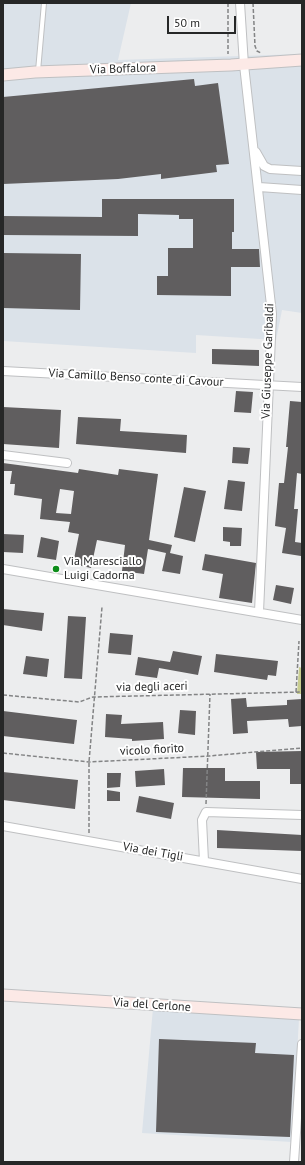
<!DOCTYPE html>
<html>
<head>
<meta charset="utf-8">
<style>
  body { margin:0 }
  #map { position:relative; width:305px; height:1165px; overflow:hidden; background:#ecedee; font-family:"PT Sans",sans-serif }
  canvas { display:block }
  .frame { position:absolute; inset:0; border:4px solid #262727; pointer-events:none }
  .scale { position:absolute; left:167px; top:16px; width:69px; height:18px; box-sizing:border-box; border:2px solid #262727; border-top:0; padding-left:5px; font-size:12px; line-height:14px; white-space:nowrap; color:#262727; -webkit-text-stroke:3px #fff; paint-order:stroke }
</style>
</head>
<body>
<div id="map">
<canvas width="305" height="1165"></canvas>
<div class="frame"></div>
<div class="scale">50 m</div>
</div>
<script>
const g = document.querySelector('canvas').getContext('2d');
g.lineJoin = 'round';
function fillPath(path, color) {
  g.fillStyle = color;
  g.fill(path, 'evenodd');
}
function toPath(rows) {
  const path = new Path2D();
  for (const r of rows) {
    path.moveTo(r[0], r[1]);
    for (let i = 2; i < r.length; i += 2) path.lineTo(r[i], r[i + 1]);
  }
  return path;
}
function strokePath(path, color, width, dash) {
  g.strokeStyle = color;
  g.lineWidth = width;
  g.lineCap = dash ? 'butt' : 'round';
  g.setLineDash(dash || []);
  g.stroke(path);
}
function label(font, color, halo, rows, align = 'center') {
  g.font = font + ' "PT Sans",sans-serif';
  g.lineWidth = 4;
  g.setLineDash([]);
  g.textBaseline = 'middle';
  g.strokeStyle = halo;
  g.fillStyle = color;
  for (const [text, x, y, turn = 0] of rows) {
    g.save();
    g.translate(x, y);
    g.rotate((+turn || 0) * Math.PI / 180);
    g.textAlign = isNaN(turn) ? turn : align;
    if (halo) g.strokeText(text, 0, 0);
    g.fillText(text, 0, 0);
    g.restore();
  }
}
const built = toPath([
  [3,3,131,3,118,60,302,54,302,313,282,310,276,340,196,335,196,353,3,341],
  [153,1008,299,1019,292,1142,142,1133]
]);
const green = toPath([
  [299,667,302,668,302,694,297,694]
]);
const building = toPath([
  [194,79,195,86,218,83,229,164,216,165,217,172,161,179,161,174,118,179,3,184,3,97],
  [102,199,234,199,234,232,232,232,232,249,259,249,260,267,231,267,231,296,157,295,157,276,168,276,168,248,193,248,193,219,179,219,179,215,138,214,138,236,3,235,3,216,102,217],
  [3,253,81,254,80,310,3,308],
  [212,349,259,350,259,366,212,364],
  [236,391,253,392,251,413,234,412],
  [290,401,302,402,302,474,297,473,294,509,298,509,295,542,302,543,301,556,282,553,286,528,275,526,279,483,284,483,288,447,286,447],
  [3,407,61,410,59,448,3,444],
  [78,417,121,419,120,431,187,435,186,453,76,444],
  [233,447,250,448,248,464,232,463],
  [3,463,78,473,79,469,118,475,119,469,158,474,149,540,172,545,170,553,183,556,180,574,162,571,166,553,148,549,144,574,122,571,125,545,97,540,91,568,73,564,79,534,68,532,70,522,40,519,42,499,14,495,15,484,10,484,12,471,3,471],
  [60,489,74,491,71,514,56,513],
  [228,480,245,482,242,511,224,509],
  [184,487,206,491,195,542,174,537],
  [223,527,242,528,241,546,230,546,230,542,223,541],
  [3,534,24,535,23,553,3,552],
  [41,537,59,541,56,560,37,557],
  [205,554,256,563,252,603,219,598,223,574,202,570],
  [276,585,294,588,291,604,273,600],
  [3,609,44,613,42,631,3,625],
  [68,616,86,617,82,679,64,678],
  [110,633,133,635,131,655,108,653],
  [173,651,202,656,198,675,159,668,157,678,135,675,138,657,170,662],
  [216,654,278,661,276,676,268,675,267,680,214,672],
  [26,656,49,659,47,677,23,674],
  [246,698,247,707,287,705,287,700,302,699,302,726,289,727,288,719,247,721,248,733,233,734,231,699],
  [180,710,196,711,195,735,178,733],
  [3,711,77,720,74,744,3,736],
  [106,714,122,715,121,724,163,722,164,739,132,741,132,739,105,737],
  [302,751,302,784,290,784,290,769,257,769,256,752],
  [183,768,225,768,225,781,260,781,260,799,182,797],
  [164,769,165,785,136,787,135,771],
  [3,772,78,780,75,809,3,800],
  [107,773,121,773,120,787,107,788],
  [107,790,120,792,120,801,107,801],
  [139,796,174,803,171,819,136,812],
  [217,830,302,835,302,851,217,848],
  [159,1039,256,1043,255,1053,294,1055,290,1137,156,1132]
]);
const path = toPath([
  [228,3,228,54],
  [253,3,255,46,257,51,261,53],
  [296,692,299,641],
  [3,695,79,702,93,697,302,692],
  [3,753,89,762,209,756,302,748],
  [206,804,210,694],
  [89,833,89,762,102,607]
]);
const lane = toPath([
  [38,71,44,3]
]);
const street = toPath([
  [240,3,244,65,272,314,259,612],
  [256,152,264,166,270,169,302,171],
  [259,187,302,190],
  [3,371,302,387],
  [3,455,67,463],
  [3,569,302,620],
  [3,826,302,879],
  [204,861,202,820,206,812,302,815],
  [294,1162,302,1044]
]);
const secondary = toPath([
  [3,75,35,72,231,65,302,60],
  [3,995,302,1014]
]);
const markers = [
  [56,569,4,"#0d8d1a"]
];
const streetNames = [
  ["Via Boffalora",123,69,-2],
  ["Via Giuseppe Garibaldi",268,361,-88],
  ["Via Camillo Benso conte di Cavour",136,378,3],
  ["via degli aceri",152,687,-1],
  ["vicolo fiorito",152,750,-3],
  ["Via dei Tigli",153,852,10],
  ["Via del Cerlone",152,1005,4]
];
const poiNames = [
  ["Via Maresciallo",64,562],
  ["Luigi Cadorna",64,576]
];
fillPath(built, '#dbe2e9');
fillPath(green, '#c8cd8f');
fillPath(building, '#605e5f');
strokePath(lane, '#bfc0c2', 6);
strokePath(street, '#bfc0c2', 10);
strokePath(secondary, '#bfc0c2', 13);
strokePath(path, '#838485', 1.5, [4, 2]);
strokePath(lane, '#fff', 4);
strokePath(street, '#fff', 8);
strokePath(secondary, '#fce9e6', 11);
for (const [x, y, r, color] of markers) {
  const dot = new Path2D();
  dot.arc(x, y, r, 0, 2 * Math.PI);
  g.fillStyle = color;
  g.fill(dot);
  strokePath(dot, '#fff', 1.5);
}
label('12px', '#262727', '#fff', streetNames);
label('12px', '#262727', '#fff', poiNames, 'left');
</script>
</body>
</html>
